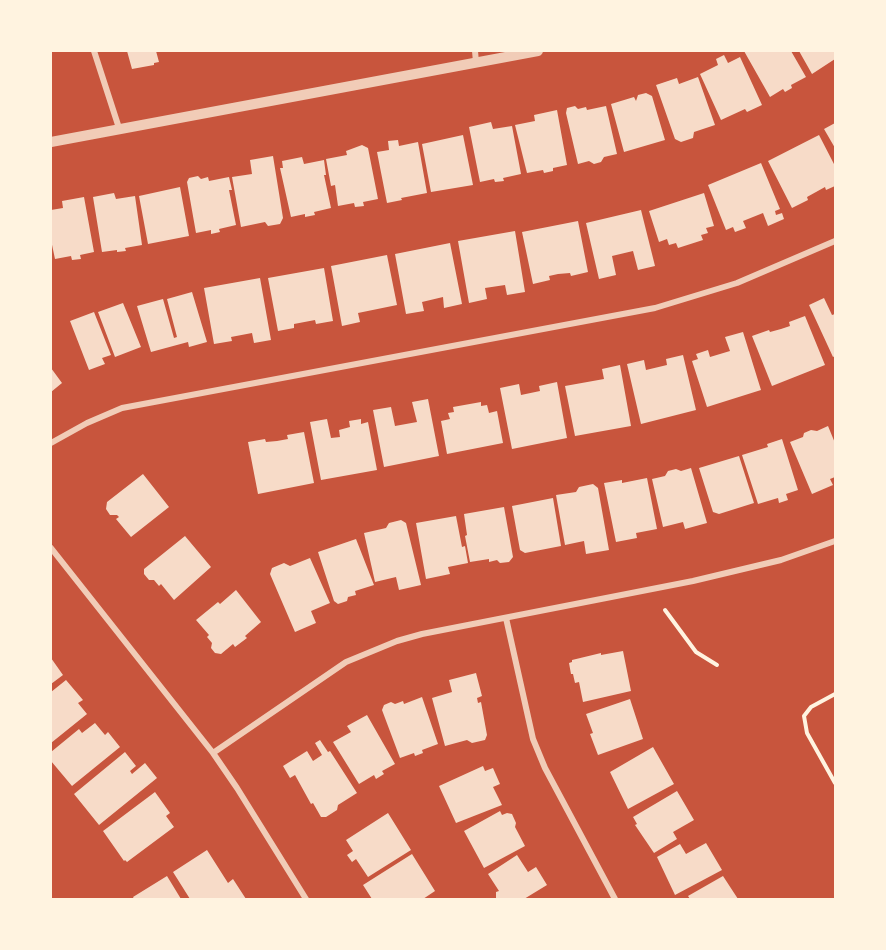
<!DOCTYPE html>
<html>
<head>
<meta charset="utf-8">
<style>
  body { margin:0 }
  #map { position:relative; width:886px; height:950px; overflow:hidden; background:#c8553d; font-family:Figtree,sans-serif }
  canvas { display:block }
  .frame { position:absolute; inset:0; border:52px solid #fff3e0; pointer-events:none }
</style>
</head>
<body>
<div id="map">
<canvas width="886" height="950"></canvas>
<div class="frame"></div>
</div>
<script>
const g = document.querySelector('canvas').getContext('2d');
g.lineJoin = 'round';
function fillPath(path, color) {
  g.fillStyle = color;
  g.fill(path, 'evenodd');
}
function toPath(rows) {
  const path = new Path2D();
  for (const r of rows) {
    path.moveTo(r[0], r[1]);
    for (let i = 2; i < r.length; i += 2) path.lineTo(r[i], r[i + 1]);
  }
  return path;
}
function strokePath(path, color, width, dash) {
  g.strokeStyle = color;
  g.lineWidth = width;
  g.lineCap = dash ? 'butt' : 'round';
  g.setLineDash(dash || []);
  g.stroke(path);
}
const building = toPath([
  [127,51,156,51,159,62,154,63,154,65,132,69],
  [744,51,791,51,806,77,791,85,792,88,785,92,783,89,770,97],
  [799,51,835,51,835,59,812,74],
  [724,55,728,63,740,57,762,105,747,112,745,109,721,120,700,74,718,65,716,59],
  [698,77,715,125,694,132,693,138,681,142,675,139,656,85,677,78,679,84],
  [646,93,652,96,665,140,624,152,611,104,634,97,636,101,638,95],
  [575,106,578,109,586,107,587,110,606,106,617,154,604,157,601,162,594,164,589,161,578,164,566,113,567,108],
  [557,110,567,165,553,168,553,171,544,173,543,170,527,173,515,125,535,121,534,115],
  [491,122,493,129,512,126,521,174,503,178,504,181,495,182,494,179,480,182,469,127],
  [835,123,835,148,824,129],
  [463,135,473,185,431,192,422,144],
  [819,135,835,166,835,186,826,190,825,187,807,197,808,200,792,208,768,161],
  [398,140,399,146,418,142,427,193,401,198,402,200,387,203,377,152,389,150,388,141],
  [362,145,368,148,378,199,363,202,364,206,355,207,354,203,338,206,335,185,331,186,326,159,347,155,346,151],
  [273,156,283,218,280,224,268,226,265,222,241,227,232,177,252,174,250,160],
  [302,157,304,164,324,160,326,175,324,175,331,208,314,212,315,215,305,217,305,214,291,217,280,168,283,168,282,161],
  [761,163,780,209,775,211,776,215,782,213,784,219,768,226,763,213,743,221,746,228,735,232,733,227,726,230,708,185],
  [198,176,201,179,208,177,209,181,229,177,232,190,229,190,236,225,219,229,220,232,211,234,211,230,196,233,187,182,189,178],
  [180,187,189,236,148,244,139,196],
  [114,193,116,199,135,196,142,245,125,248,126,251,117,252,117,250,102,252,93,197],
  [704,193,714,226,706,228,708,233,701,235,703,240,678,248,676,243,669,245,667,239,659,242,649,211],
  [84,197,94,252,80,255,81,259,72,260,71,256,55,259,51,240,51,210,63,208,62,201],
  [641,210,655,266,638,270,633,251,612,256,616,275,599,279,586,223],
  [578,221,588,272,571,276,570,273,558,274,549,276,550,280,533,284,522,232],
  [515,231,525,292,507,295,505,285,485,288,487,299,469,303,458,241],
  [450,243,462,304,444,308,443,297,422,302,424,311,406,314,395,254],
  [387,255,397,305,358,313,360,322,342,326,331,266],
  [324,268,333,321,316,324,315,320,294,324,294,328,278,331,268,278],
  [260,278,271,340,254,343,252,333,231,337,232,341,214,344,204,288],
  [192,292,207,342,189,347,188,342,151,352,137,306,163,299,174,338,177,337,167,299],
  [824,298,832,315,835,314,835,356,833,357,809,305],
  [123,303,141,347,115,357,98,312],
  [94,312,111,355,102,358,105,364,89,370,70,321],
  [805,316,825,365,772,386,752,336,769,330,770,332,781,329,790,326,789,322],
  [743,332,761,390,707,407,692,361,698,359,696,354,708,350,710,357,730,351,725,337],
  [683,355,696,410,641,424,627,364,644,360,646,370,667,365,666,359],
  [620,365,631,426,575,436,565,386,604,379,602,369],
  [51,368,62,383,51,392],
  [557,382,567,438,512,449,500,388,519,384,521,395,540,391,539,386],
  [428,399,439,456,384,467,373,410,391,407,395,426,417,422,412,402],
  [481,402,481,406,487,405,489,413,497,411,503,443,447,454,441,421,450,419,448,413,454,412,453,407],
  [327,419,331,438,340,437,339,430,350,427,349,421,361,419,361,424,368,422,377,470,321,480,310,422],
  [828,426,835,443,835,477,830,479,833,485,812,494,790,442,803,437,804,433,811,430,817,431],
  [304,432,314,483,258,494,248,442,265,439,266,442,277,441,288,439,287,435],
  [782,439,798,490,786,494,788,500,779,503,778,498,758,504,742,455,768,447,767,444],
  [739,456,754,503,719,514,713,512,699,468],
  [691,468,707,523,685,529,683,522,663,527,652,479,665,476,668,471,676,469,681,471],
  [143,474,169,507,131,537,116,519,119,517,117,515,110,515,106,509,107,502],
  [647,478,657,529,636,533,637,538,616,542,604,483,622,480,622,483],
  [593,484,598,488,609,550,586,554,584,541,565,545,556,495,576,492,579,487],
  [553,498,561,546,525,553,520,550,512,506],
  [504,507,513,557,509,562,500,563,497,560,489,562,489,559,470,562,465,536,467,535,464,514],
  [456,516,462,547,465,546,468,563,448,567,450,574,426,579,416,523],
  [401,520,406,523,421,585,399,590,396,577,375,582,364,533,386,528,389,523],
  [185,536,211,567,174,600,161,584,159,586,154,580,149,580,144,574,144,569],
  [356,539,374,585,355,591,356,595,348,597,347,601,338,604,334,601,318,552],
  [310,558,330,603,311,611,316,623,295,632,270,574,272,568,284,563,290,566],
  [236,590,261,622,245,636,247,638,235,647,233,644,221,654,215,653,211,648,212,643,207,637,209,635,196,620,218,602,220,604],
  [623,651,631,691,583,702,579,682,575,683,573,674,571,674,569,663,572,662,572,660,601,653,601,655],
  [51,658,63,675,51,684],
  [476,673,482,696,477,698,478,703,481,702,487,735,485,740,472,743,467,740,445,746,432,698,452,692,449,680],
  [66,680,83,700,78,703,87,714,51,743,51,692],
  [422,697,438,744,422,750,423,753,415,756,414,753,400,758,382,710,384,705,391,702,395,704,403,701,404,704],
  [630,699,643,739,598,755,590,734,593,733,586,714],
  [367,715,395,764,382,771,384,774,376,779,374,775,359,784,333,742,351,732,347,726],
  [95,723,105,735,108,732,120,747,72,786,51,761,51,752,79,729,82,733],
  [320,740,328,752,330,751,357,793,338,805,337,810,326,817,321,817,313,803,311,804,295,775,290,778,283,766,307,751,313,761,322,755,315,743],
  [653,747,674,784,628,809,610,772],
  [125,752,136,766,130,771,132,774,145,763,157,778,99,825,74,794],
  [483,766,485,771,493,768,500,784,493,787,502,805,456,823,439,786],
  [677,791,694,820,673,832,677,839,654,853,635,825,637,824,633,817],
  [155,792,170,813,166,816,174,827,127,862,125,860,124,861,103,831],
  [500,811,502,815,507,813,512,814,516,823,515,827,525,846,484,868,464,831],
  [388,813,411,850,368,877,356,859,352,862,347,855,353,851,346,840],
  [706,843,722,870,675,895,657,857,680,844,686,854],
  [207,850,228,883,233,879,246,899,190,899,173,872],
  [412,854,435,891,423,899,372,899,363,885],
  [517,855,528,872,536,867,547,885,524,899,496,899,496,892,499,891,488,874],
  [167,876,181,899,134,899,133,897],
  [723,876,738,899,690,899,688,896]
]);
const path = toPath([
  [665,610,696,652,717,665],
  [835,694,811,707,804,716,807,733,835,783]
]);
const minor = toPath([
  [94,51,119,128],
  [475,51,476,62],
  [51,443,87,423,122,408,655,308,737,283,835,241],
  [51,548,213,753,237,788,306,899],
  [506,618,533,739,545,768,615,899],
  [213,753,346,662,397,641,422,634,693,581,781,560,835,541]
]);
const tertiary = toPath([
  [51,142,538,51]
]);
fillPath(building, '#f7dbc8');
strokePath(path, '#fff3e0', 4);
strokePath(minor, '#f1ccb7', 6);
strokePath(tertiary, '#f1ccb7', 10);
</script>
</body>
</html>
